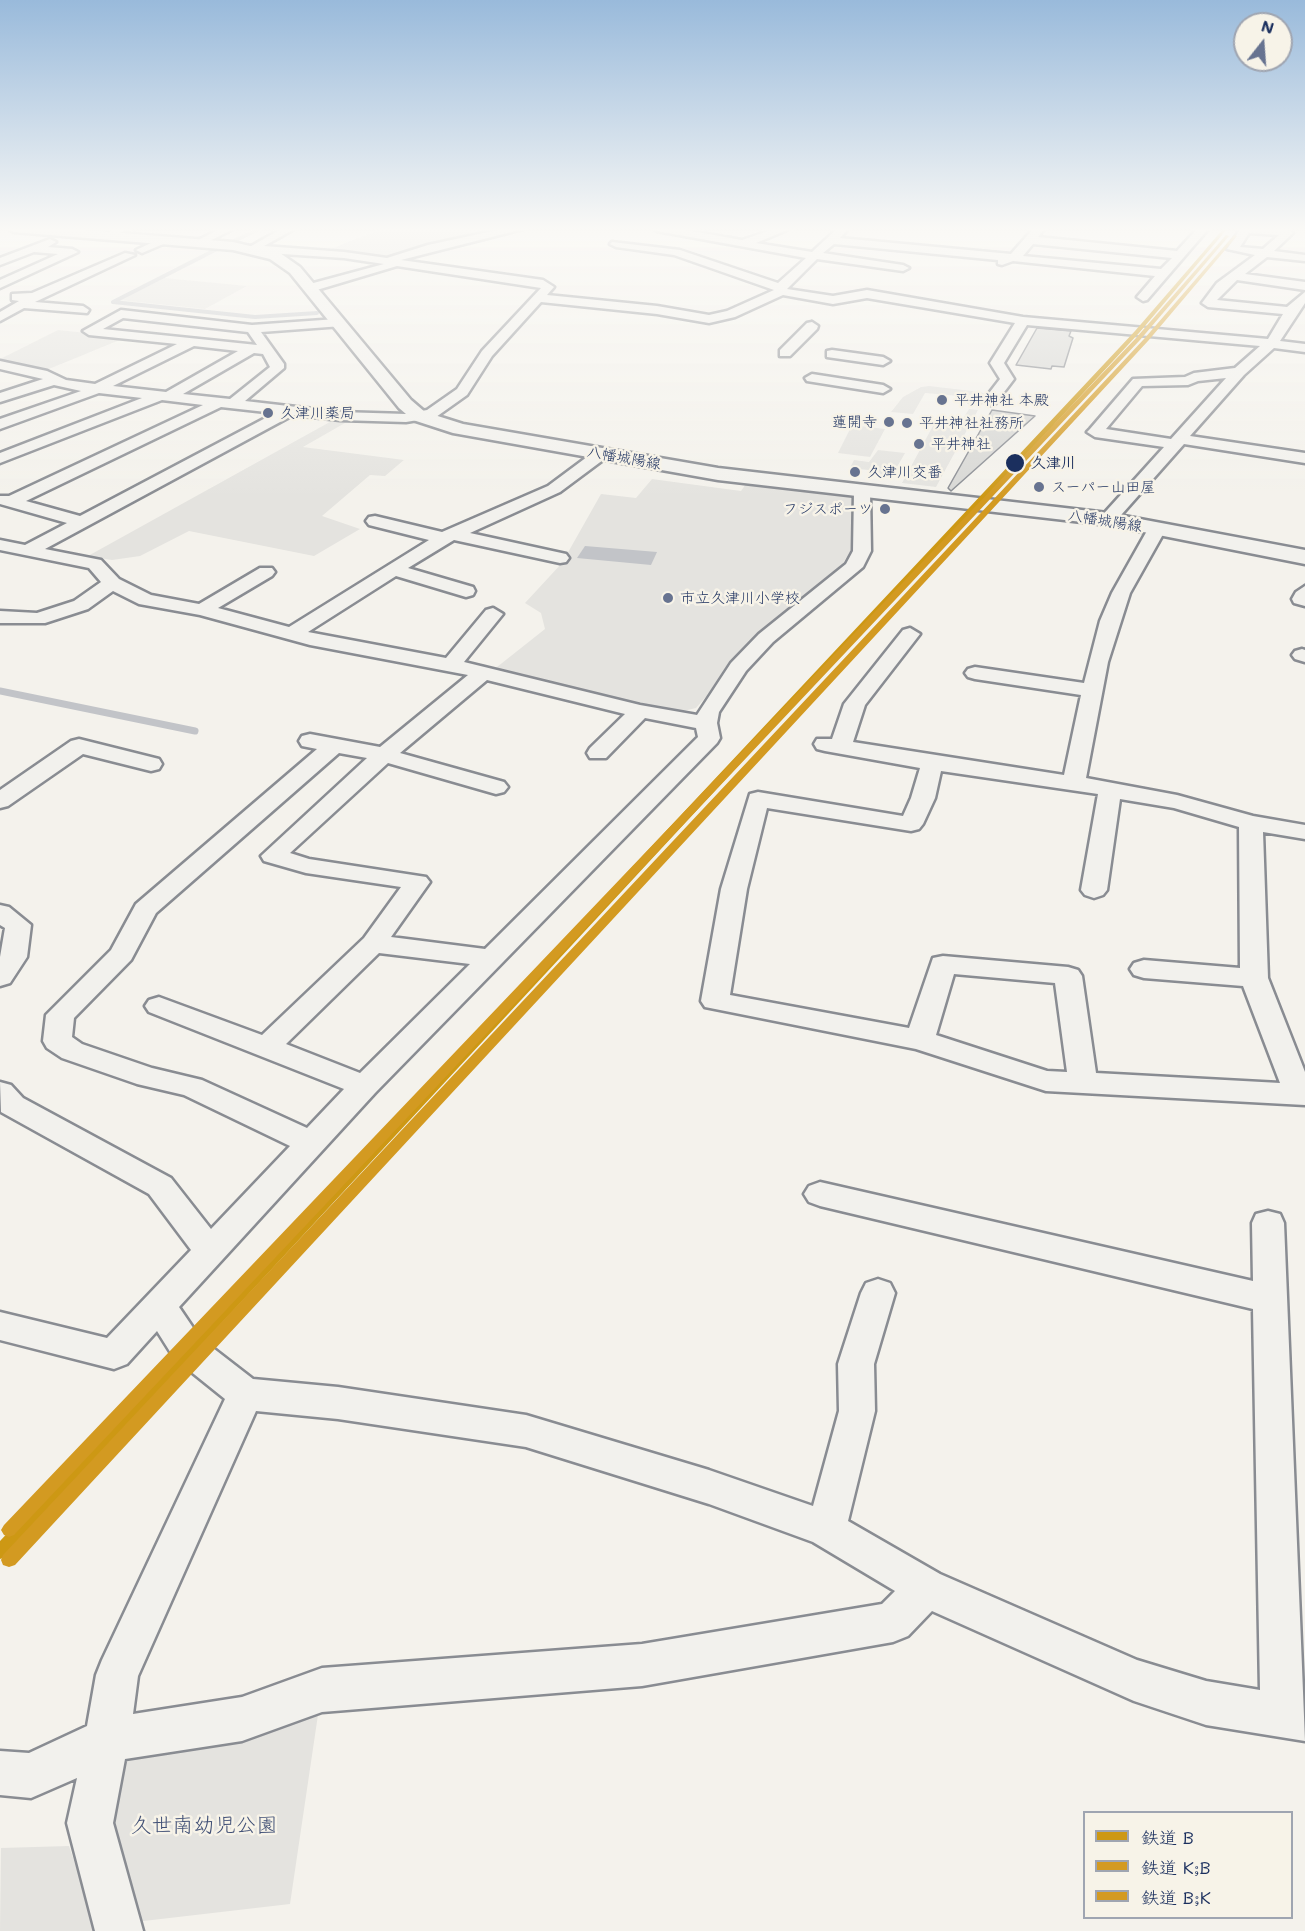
<!DOCTYPE html>
<html>
<head>
<meta charset="utf-8">
<style>
  body { margin:0 }
  #map { position:relative; width:1305px; height:1931px; overflow:hidden; background:#f4f2ec; font-family:Mali,"Klee One",sans-serif }
  canvas { display:block }
  .legend { position:absolute; left:1083px; top:1811px; width:210px; height:108px; box-sizing:border-box; background:#f7f3e8; border:2px solid #9fa5b1; margin:0; padding:8px 10px; list-style:none; font-size:18px; color:#1b2f5e }
  .legend li { display:flex; align-items:center; gap:12px; height:30px }
  .legend b { width:30px; border:2px solid #9fa5b1 }
  .north { position:absolute; left:1233px; top:12px; width:60px; height:60px; box-sizing:border-box; background:#f7f3e8; border:2px solid #9fa5b1; border-radius:50%; rotate:17deg; font-size:16px; font-weight:700; line-height:24px; text-align:center; color:#1b2f5e }
  .north::after { content:''; display:block; margin:auto; width:21px; height:27px; background:#677390; clip-path:polygon(50% 0,100% 100%,50% 72%,0 100%) }
</style>
</head>
<body>
<div id="map">
<canvas width="1305" height="1931"></canvas>
<ul class="legend">
<li><b style="height:8px;background:#cd9814"></b>鉄道 B</li>
<li><b style="height:8px;background:#d39a21"></b>鉄道 K;B</li>
<li><b style="height:8px;background:#d39a21"></b>鉄道 B;K</li>
</ul>
<div class="north">N</div>
</div>
<script>
const g = document.querySelector('canvas').getContext('2d');
g.lineJoin = 'round';
function fillPath(path, color) {
  g.fillStyle = color;
  g.fill(path, 'evenodd');
}
function toPath(rows) {
  const path = new Path2D();
  for (const r of rows) {
    path.moveTo(r[0], r[1]);
    for (let i = 2; i < r.length; i += 2) path.lineTo(r[i], r[i + 1]);
  }
  return path;
}
function strokePath(path, color, width, dash) {
  g.strokeStyle = color;
  g.lineWidth = width;
  g.lineCap = dash ? 'butt' : 'round';
  g.setLineDash(dash || []);
  g.stroke(path);
}
function label(font, color, halo, rows, align = 'center') {
  g.font = font + ' Mali,"Klee One",sans-serif';
  g.lineWidth = 5;
  g.setLineDash([]);
  g.textBaseline = 'middle';
  g.strokeStyle = halo;
  g.fillStyle = color;
  for (const [text, x, y, turn = 0] of rows) {
    g.save();
    g.translate(x, y);
    g.rotate((+turn || 0) * Math.PI / 180);
    g.textAlign = isNaN(turn) ? turn : align;
    if (halo) g.strokeText(text, 0, 0);
    g.fillText(text, 0, 0);
    g.restore();
  }
}
const built = toPath([
  [383,228,510,228,396,256,380,257,326,251],
  [164,278,247,286,205,309,119,300],
  [58,330,127,337,44,371,0,362,0,359],
  [929,386,981,392,987,395,982,405,977,406,967,404,967,400,959,396,925,393,913,414,891,412,903,397,921,387],
  [969,409,978,410,936,487,902,483,934,424,962,420],
  [337,418,352,419,303,447,404,460,385,476,370,475,322,516,360,529,314,556,189,531,140,556,112,560,88,556],
  [852,425,885,429,870,457,838,453],
  [878,450,905,453,892,476,876,474,877,471,850,468,854,460,869,462],
  [652,479,741,491,748,481,842,493,853,499,856,542,843,563,813,593,758,638,696,708,679,712,640,707,492,671,545,629,541,613,525,603,562,563,601,494,636,498],
  [319,1708,290,1904,135,1922,105,1820,122,1750],
  [69,1846,98,1931,0,1931,1,1848]
]);
const water = toPath([
  [585,546,657,552,651,565,577,558]
]);
const streamFar1 = toPath([
  [1301,228,1305,228],
  [230,243,261,228],
  [113,302,255,317,317,313],
  [113,302,221,247]
]);
const stream = toPath([
  [0,691,195,731]
]);
const building = toPath([
  [1037,328,1071,331,1069,336,1073,338,1064,367,1052,366,1051,369,1016,365,1037,328],
  [992,410,1035,416,951,491,948,488,992,410]
]);
const street = toPath([
  [116,228,130,228,112,237,103,235,116,228],
  [222,228,235,228,202,245,192,243,222,228],
  [283,228,296,228,264,246,344,252,387,258,428,245,507,228,527,228,401,260,543,280,554,287,547,295,657,306,709,315,727,311,774,290,674,255,616,247,610,244,612,242,680,250,778,283,806,258,657,231,652,228,674,228,742,240,777,228,792,228,756,243,812,252,838,228,849,228,840,238,1011,254,1034,228,1045,228,1038,237,1177,251,1198,228,1209,228,1147,300,1143,301,1137,297,1155,276,1013,261,1002,265,998,264,998,260,834,244,823,253,903,265,909,268,903,271,817,259,787,289,833,296,867,290,1023,317,1268,339,1283,314,1208,307,1202,303,1217,283,1255,255,1227,249,1241,228,1288,230,1293,233,1274,251,1305,255,1305,261,1267,257,1245,274,1305,282,1305,290,1237,280,1217,300,1287,307,1305,292,1305,303,1280,341,1305,344,1305,352,1274,348,1244,375,1190,436,1305,453,1305,463,1184,444,1114,523,1102,523,1099,519,1164,447,1095,437,1087,432,1090,429,1133,379,1185,377,1194,373,1235,368,1260,346,1027,325,1004,363,1014,379,995,404,990,405,983,401,1000,379,990,363,1015,323,867,298,833,304,783,295,735,317,709,323,657,314,541,302,492,356,467,395,436,417,406,422,340,420,293,415,45,549,101,560,119,579,151,595,199,604,260,568,272,568,275,572,272,576,218,608,289,627,429,540,369,525,366,521,369,517,375,516,442,532,548,486,595,451,607,451,609,454,607,457,560,492,470,533,566,554,569,558,566,562,560,563,454,540,408,568,473,587,475,591,473,595,466,597,396,576,308,632,446,658,486,610,493,608,503,614,464,662,640,705,697,715,731,663,759,634,846,564,853,551,854,492,856,488,868,488,870,492,871,551,863,567,773,642,746,671,719,712,717,723,720,738,717,743,375,1093,179,1307,200,1338,253,1379,338,1387,526,1415,709,1470,813,1506,839,1411,838,1364,861,1293,866,1283,878,1279,890,1283,895,1293,874,1364,875,1411,848,1521,940,1574,1137,1660,1206,1681,1260,1690,1253,1309,820,1206,809,1202,804,1194,809,1186,820,1182,1253,1281,1252,1223,1256,1214,1268,1211,1280,1214,1284,1223,1305,1741,1206,1725,1134,1701,932,1611,908,1636,893,1642,642,1686,322,1712,242,1741,125,1759,113,1823,143,1931,95,1931,67,1823,77,1778,31,1798,0,1795,0,1751,29,1753,87,1726,96,1675,102,1660,225,1399,174,1358,157,1331,127,1364,114,1369,0,1340,0,1312,107,1338,191,1250,149,1194,1,1112,0,1082,11,1085,23,1098,171,1178,211,1229,290,1146,184,1095,137,1084,62,1058,47,1048,43,1041,46,1015,111,950,136,904,317,749,302,746,299,741,302,736,310,734,380,747,468,675,310,645,200,615,139,604,113,591,88,609,45,623,0,623,0,611,37,613,74,601,101,582,89,568,0,550,0,540,25,545,67,523,0,504,0,496,9,496,203,405,162,400,0,463,0,453,142,398,99,393,0,429,0,419,81,391,54,385,0,402,0,393,43,379,0,369,0,361,47,371,66,380,95,384,177,344,89,335,83,331,121,310,252,325,337,319,343,323,342,326,261,332,284,364,284,368,245,401,340,412,406,414,427,410,457,389,482,351,541,288,397,266,310,292,304,288,306,285,384,264,344,258,252,252,246,249,283,228],
  [1249,233,1279,235,1263,249,1240,247,1249,233],
  [1033,244,1172,258,1161,269,1023,256,1033,244],
  [123,318,248,332,257,345,103,329,123,318],
  [194,346,238,351,166,392,113,386,194,346],
  [254,353,263,354,270,367,230,399,183,394,254,353],
  [1226,378,1171,439,1106,429,1142,386,1188,385,1198,381,1226,378],
  [221,407,275,413,80,516,26,501,221,407],
  [487,680,625,714,590,748,587,753,590,758,606,758,645,718,696,728,698,737,485,949,391,937,430,882,426,877,309,859,290,853,388,763,496,794,504,792,508,787,504,782,400,753,487,680],
  [339,753,367,758,261,856,264,861,306,873,401,887,364,938,262,1035,159,997,149,1000,145,1006,149,1012,344,1089,307,1128,202,1080,152,1068,82,1044,72,1037,74,1018,131,960,156,913,339,753],
  [379,953,470,964,360,1073,286,1044,379,953],
  [256,1411,338,1419,526,1447,709,1504,813,1542,895,1591,882,1604,642,1644,322,1668,242,1697,133,1714,138,1676,256,1411],
  [164,237,168,238,168,242,142,253,136,250,164,237],
  [50,239,56,242,48,247,72,249,78,252,0,288,0,280,58,254,34,252,0,265,0,258,50,239],
  [125,253,135,255,35,302,83,306,89,310,87,313,24,308,0,321,0,312,19,301,12,300,12,294,32,293,125,253],
  [812,322,818,326,817,329,790,356,780,356,780,350,807,323,812,322],
  [832,350,883,357,890,361,883,365,827,357,827,351,832,350],
  [812,374,883,385,890,389,883,393,807,381,805,378,812,374],
  [1157,524,1166,529,1130,593,1108,662,1086,778,1177,795,1253,816,1305,825,1305,839,1263,832,1268,978,1305,1072,1305,1105,1046,1091,916,1049,705,1007,701,1001,721,889,750,794,758,792,903,816,911,798,920,768,825,751,817,749,814,744,817,739,832,739,844,704,903,630,910,628,920,634,865,705,853,742,1064,775,1081,695,975,679,968,677,965,673,968,669,975,667,1084,683,1100,621,1112,593,1148,529,1157,524],
  [941,771,1098,794,1081,890,1085,895,1094,898,1103,895,1107,890,1120,799,1174,808,1239,827,1240,968,1144,960,1134,963,1130,969,1134,975,1144,978,1243,986,1280,1083,1096,1073,1082,976,1078,970,1068,967,943,956,933,958,909,1028,730,995,747,889,767,808,911,831,919,829,923,824,935,798,941,771],
  [954,974,1055,983,1067,1072,1047,1071,936,1035,954,974],
  [1305,586,1305,606,1294,603,1292,599,1296,592,1305,586],
  [1302,649,1305,650,1305,662,1295,659,1292,655,1295,651,1302,649],
  [79,739,159,759,162,764,159,769,151,771,83,754,8,806,0,808,0,790,71,741,79,739],
  [0,905,9,907,31,925,27,957,10,983,0,986,0,957,5,928,0,925,0,905]
]);
const secondary = toPath([
  [7,228,60,228,233,242,280,253,300,267,411,400,425,412,463,424,718,468,1108,513,1305,550,1305,564,1108,525,718,480,453,433,413,420,399,408,290,273,270,259,233,250,14,232,7,228]
]);
const rail1 = toPath([
  [1224,228,1228,228,1139,333,5,1557,0,1559,0,1541,1135,331,1224,228]
]);
const rail2 = toPath([
  [1234,235,1237,236,1148,341,15,1565,9,1567,3,1565,1,1560,3,1555,1144,339,1234,235]
]);
const rail3 = toPath([
  [1226,235,1229,236,1140,340,14,1535,9,1537,4,1535,1,1530,4,1525,1136,338,1226,235]
]);
const markers = [
  [942,400,6,"#677390"],
  [268,413,6,"#677390"],
  [889,422,6,"#677390"],
  [907,423,6,"#677390"],
  [919,444,6,"#677390"],
  [1015,463,10,"#1b2f5e"],
  [855,472,6,"#677390"],
  [1039,487,6,"#677390"],
  [885,509,6,"#677390"],
  [668,598,6,"#677390"]
];
const farPoinames = [
  ["平井神社 本殿",954,400],
  ["久津川薬局",280,413],
  ["蓮開寺",877,422,"right"],
  ["平井神社社務所",919,423],
  ["平井神社",931,444],
  ["久津川交番",867,472],
  ["スーパー山田屋",1051,487],
  ["フジスポーツ",873,509,"right"],
  ["市立久津川小学校",680,598]
];
const farStreetnames = [
  ["八幡城陽線",624,458,10],
  ["八幡城陽線",1105,521,9]
];
const farStopnames = [
  ["久津川",1031,463]
];
const nearParknames = [
  ["久世南幼児公園",204,1826]
];
fillPath(built, '#e4e3df');
fillPath(water, '#c2c4c8');
strokePath(streamFar1, '#c2c4c8', 4);
strokePath(stream, '#c2c4c8', 7);
fillPath(building, '#d8d8d5');
strokePath(building, '#898c92', 1.5);
strokePath(street, '#898c92', 5);
strokePath(secondary, '#898c92', 5);
fillPath(street, '#f2f1ed');
fillPath(secondary, '#f2f1ed');
fillPath(rail1, '#cd9814');
fillPath(rail2, '#d39a21');
fillPath(rail3, '#d39a21');
const sky = g.createLinearGradient(0, 0, 0, 498);
sky.addColorStop(0, '#99badb');
sky.addColorStop(0.46, '#faf9f6');
sky.addColorStop(1, '#faf9f600');
g.fillStyle = sky;
g.fillRect(0, 0, 1305, 498);
for (const [x, y, r, color] of markers) {
  const dot = new Path2D();
  dot.arc(x, y, r, 0, 2 * Math.PI);
  g.fillStyle = color;
  g.fill(dot);
  strokePath(dot, '#f7f3e8', 2);
}
label('15px', '#1b2f5e', '#f7f3e8', farPoinames, 'left');
label('15px', '#1b2f5e', '#f7f3e8', farStreetnames);
label('bold 15px', '#1b2f5e', '#f7f3e8', farStopnames, 'left');
label('21px', '#415076', '#f7f3e8', nearParknames);
</script>
</body>
</html>
